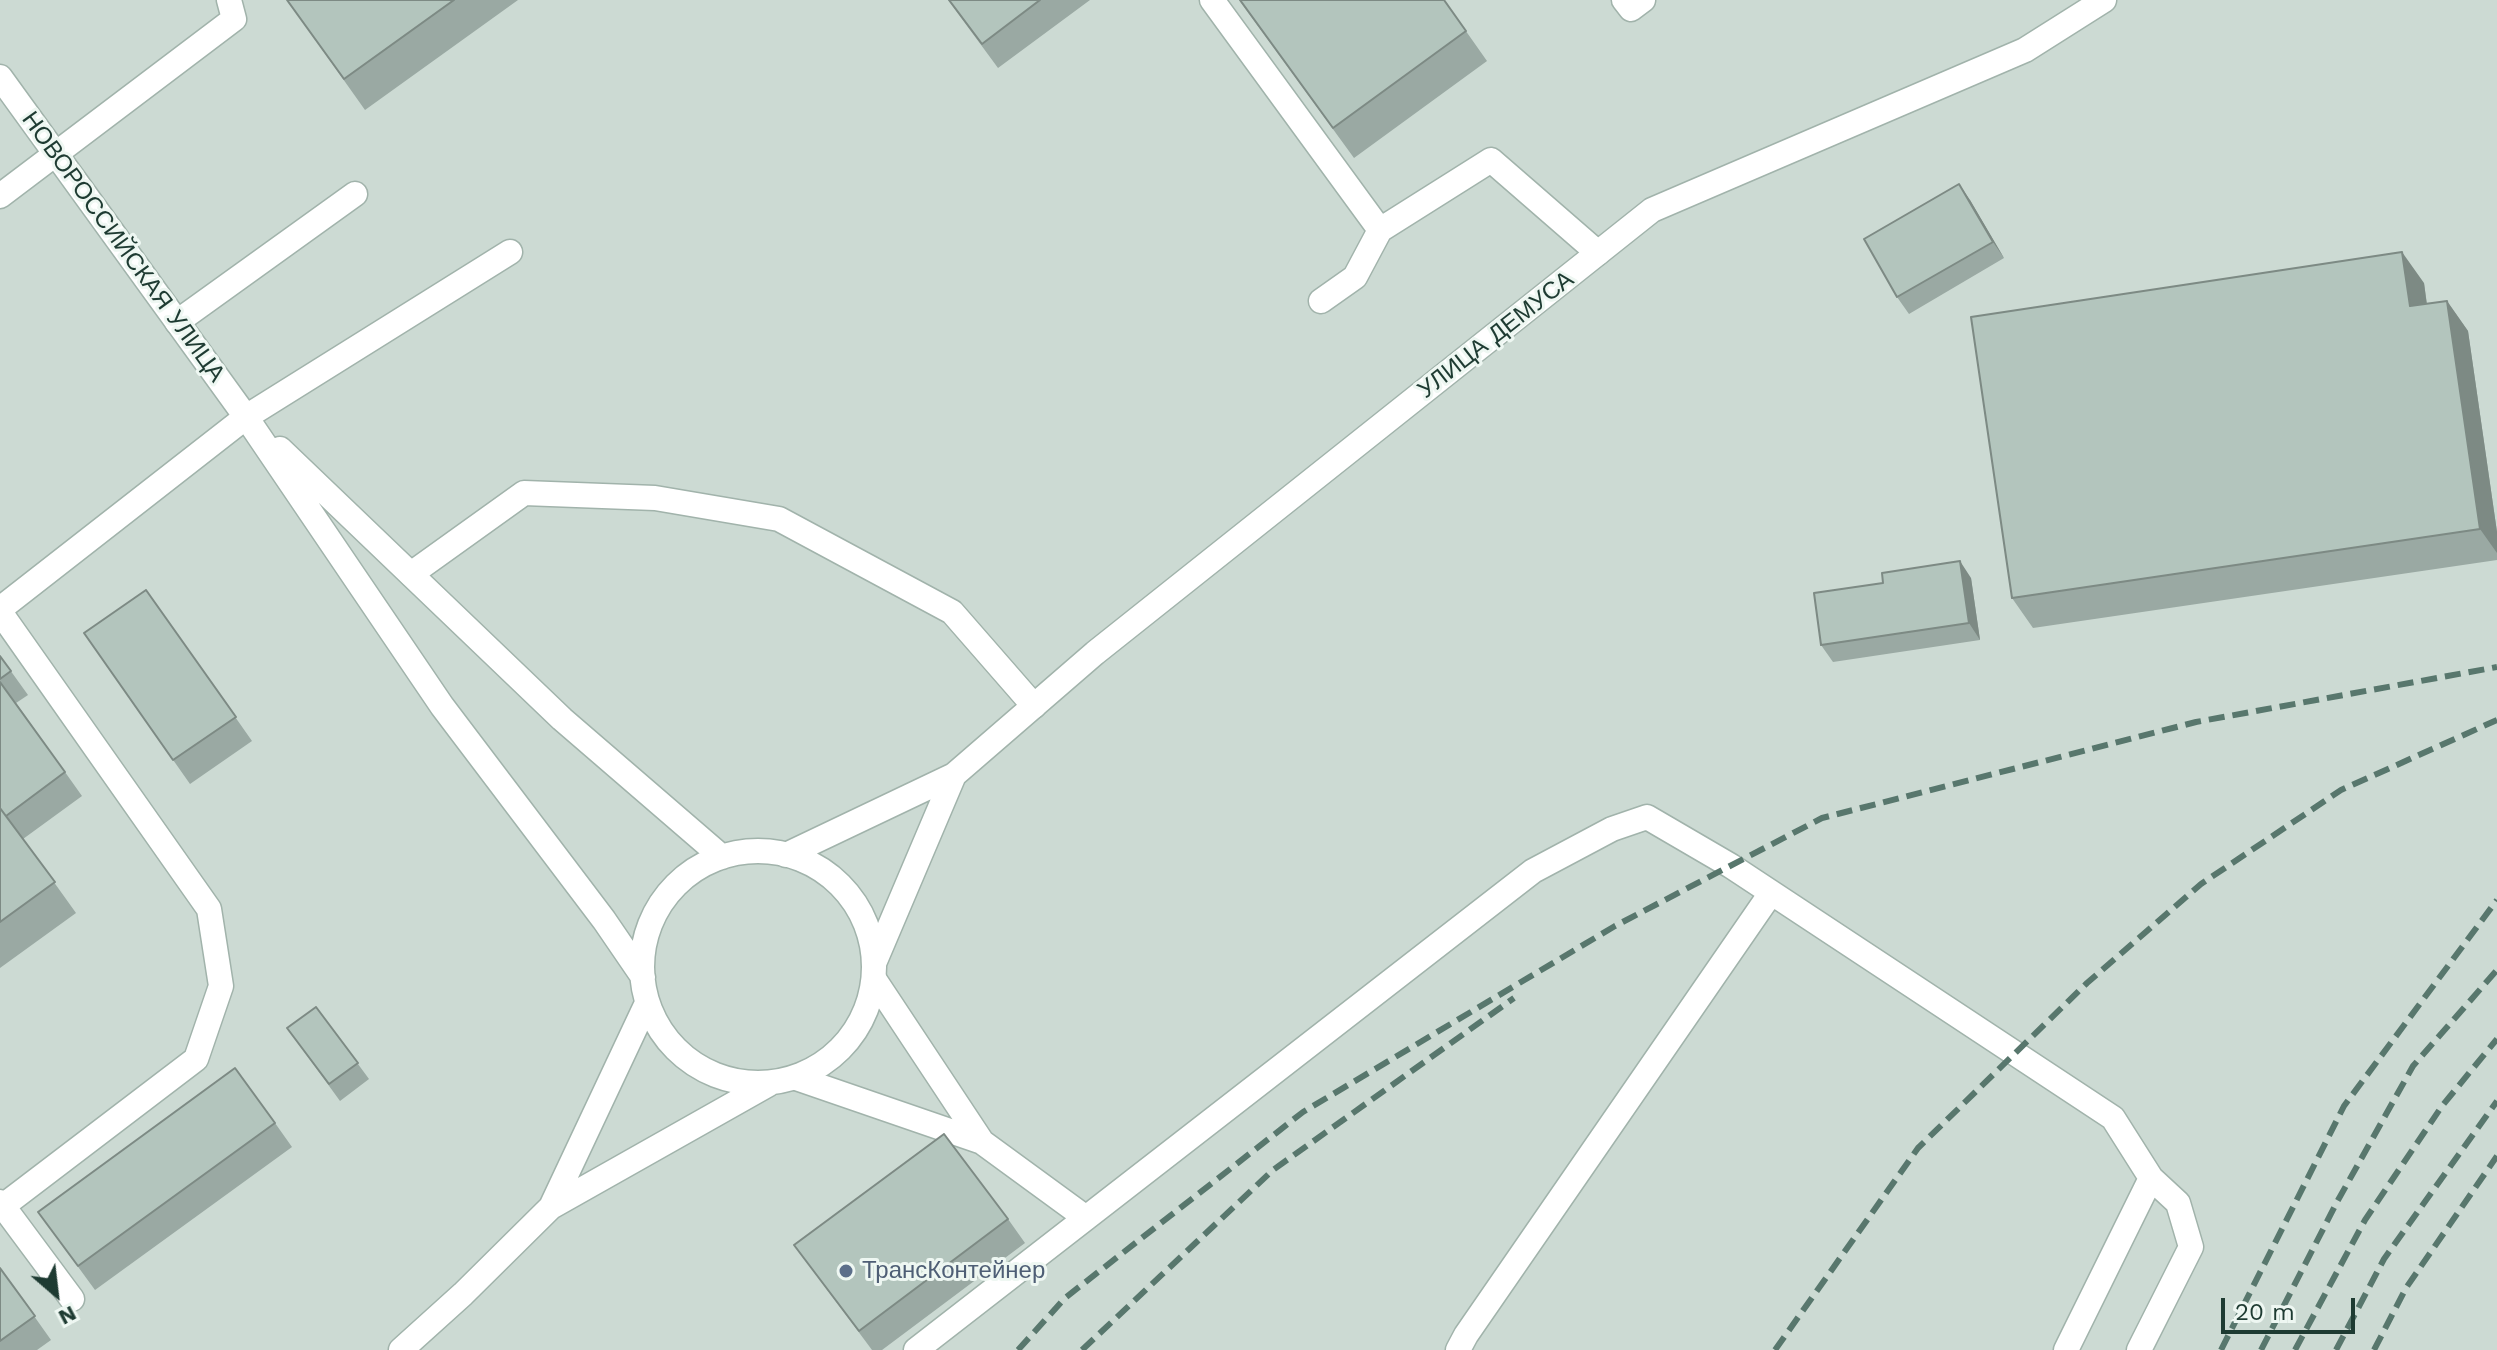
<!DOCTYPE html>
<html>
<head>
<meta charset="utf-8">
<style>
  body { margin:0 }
  #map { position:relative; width:2497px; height:1350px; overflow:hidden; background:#deebe4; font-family:"Work Sans",sans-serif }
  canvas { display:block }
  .north { position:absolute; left:16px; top:1254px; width:80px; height:80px; -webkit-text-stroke:6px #eef7f2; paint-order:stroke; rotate:152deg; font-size:22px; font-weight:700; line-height:32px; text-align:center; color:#1e3b32 }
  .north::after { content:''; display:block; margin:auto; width:28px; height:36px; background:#1e3b32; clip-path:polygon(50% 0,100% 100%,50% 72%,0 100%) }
  .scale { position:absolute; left:2221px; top:1298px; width:134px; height:36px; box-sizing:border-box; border:4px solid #1e3b32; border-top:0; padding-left:10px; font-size:24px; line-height:28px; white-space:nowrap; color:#1e3b32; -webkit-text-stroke:6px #eef7f2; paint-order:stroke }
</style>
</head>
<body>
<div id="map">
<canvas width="2497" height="1350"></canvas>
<div class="north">N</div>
<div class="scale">20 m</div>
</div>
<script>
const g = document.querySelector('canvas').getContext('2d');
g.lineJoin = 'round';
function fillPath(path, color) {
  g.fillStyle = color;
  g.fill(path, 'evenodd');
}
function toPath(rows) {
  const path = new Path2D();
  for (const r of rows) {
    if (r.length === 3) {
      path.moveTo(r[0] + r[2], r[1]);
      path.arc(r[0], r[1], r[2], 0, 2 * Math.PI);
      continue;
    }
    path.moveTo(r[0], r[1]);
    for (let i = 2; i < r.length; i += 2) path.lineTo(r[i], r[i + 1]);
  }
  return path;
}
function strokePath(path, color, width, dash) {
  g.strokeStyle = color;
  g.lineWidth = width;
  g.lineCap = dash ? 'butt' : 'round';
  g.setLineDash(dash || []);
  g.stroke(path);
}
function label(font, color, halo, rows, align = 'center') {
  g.font = font + ' "Work Sans",sans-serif';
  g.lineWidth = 6;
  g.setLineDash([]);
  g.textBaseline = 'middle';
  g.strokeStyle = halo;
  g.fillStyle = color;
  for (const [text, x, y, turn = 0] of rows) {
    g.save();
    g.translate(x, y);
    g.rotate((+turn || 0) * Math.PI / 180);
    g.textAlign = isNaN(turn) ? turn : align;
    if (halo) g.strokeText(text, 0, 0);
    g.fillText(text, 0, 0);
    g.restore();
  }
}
const built = toPath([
  [0,0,2497,0,2497,1350,0,1350]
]);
const lane = toPath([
  [1212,0,1380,230,1355,277,1321,301],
  [1624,0,1631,9,1643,0],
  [0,196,234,19,229,0],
  [1380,230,1491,160,1598,253],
  [177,322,355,194],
  [411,574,524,493,655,498,779,519,952,612,1034,706],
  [0,609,246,417,510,252],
  [0,612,209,909,221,986,196,1059,3,1206],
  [874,979,982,1142],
  [796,1078,982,1142,1086,1218],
  [0,1202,72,1299],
  [916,1350,1533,871,1612,829,1647,817,1731,866,2113,1118,2151,1178,2178,1203,2191,1247,2139,1350],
  [1458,1350,1466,1335,1771,893],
  [2066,1350,2151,1178]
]);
const street = toPath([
  [0,77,246,417,442,706,604,920,643,977],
  [280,449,562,719,722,857],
  [758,967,116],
  [786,855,954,775,1095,653,1652,210,2025,50,2104,0],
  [875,961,954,775],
  [551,1207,647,1003],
  [401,1350,463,1294,551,1207,769,1084]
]);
const rail = toPath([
  [1018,1350,1065,1298,1303,1112,1615,926,1822,818,2196,722,2497,667],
  [1082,1350,1273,1170,1514,998],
  [1775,1350,1918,1148,2087,983,2201,884,2341,790,2497,720],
  [2221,1350,2344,1106,2497,900],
  [2261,1350,2337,1202,2413,1066,2497,970],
  [2295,1350,2365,1220,2442,1106,2497,1039],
  [2336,1350,2384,1259,2497,1101],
  [2374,1350,2406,1288,2497,1156]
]);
const wall = toPath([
  [287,0,518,0,365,110],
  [948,0,1090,0,998,68],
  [1239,0,1444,0,1487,61,1354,158],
  [1970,200,2004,258,1909,314,1897,297],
  [2424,283,2427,304,2447,301,2468,331,2497,532,2497,560,2033,628,2012,598],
  [1971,578,1980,640,1833,662,1821,645],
  [146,590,252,741,190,784,84,633],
  [0,656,28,695,16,703,82,796,23,839,76,913,0,968],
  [316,1007,369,1079,340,1101,287,1028],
  [275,1123,292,1147,95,1290,38,1212],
  [1008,1219,1025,1243,882,1350,872,1350,794,1245],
  [0,1268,51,1340,37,1350,0,1350]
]);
const shadedWall = toPath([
  [1959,184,1970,200,2004,258,1993,242],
  [2402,252,2424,283,2431,337,2410,306],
  [2447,301,2468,331,2497,532,2497,553,2480,529],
  [1960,561,1971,578,1980,640,1969,623]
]);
const building = toPath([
  [287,0,454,0,344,79,287,0],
  [949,0,1040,0,982,44,949,0],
  [1240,0,1444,0,1466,31,1333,128,1240,0],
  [1959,184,1993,242,1897,297,1864,239,1959,184],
  [2402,252,2410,306,2447,301,2480,529,2012,598,1971,317,2402,252],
  [1960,561,1969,623,1821,645,1814,593,1883,583,1882,573,1960,561],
  [146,590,236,717,173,760,84,633,146,590],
  [0,656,11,671,0,679,0,656],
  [0,682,65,772,6,816,0,808,0,682],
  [0,808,55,882,0,922,0,808],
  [316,1007,358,1063,329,1084,287,1028,316,1007],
  [235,1068,275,1123,78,1266,38,1212,235,1068],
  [944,1134,1008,1219,859,1331,794,1245,944,1134],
  [0,1268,35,1316,0,1341,0,1268]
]);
const markers = [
  [846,1271,8,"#5c6f8a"]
];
const streetNames = [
  ["НОВОРОССИЙСКАЯ УЛИЦА",123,247,54],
  ["УЛИЦА ДЕМУСА",1496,335,-38]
];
const serviceNames = [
  ["ТрансКонтейнер",862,1271]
];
fillPath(built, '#ccdad3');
strokePath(lane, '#a1b3ab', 27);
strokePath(street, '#a1b3ab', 27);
strokePath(lane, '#fff', 24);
strokePath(street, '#fff', 24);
strokePath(rail, '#58776d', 6, [16, 8]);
fillPath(wall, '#9aa9a3');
fillPath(shadedWall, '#7d8a84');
fillPath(building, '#b3c5bd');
strokePath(building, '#7d8a84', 2);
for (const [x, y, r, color] of markers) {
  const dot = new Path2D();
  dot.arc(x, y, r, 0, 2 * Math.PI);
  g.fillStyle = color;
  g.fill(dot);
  strokePath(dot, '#eef7f2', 3);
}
label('24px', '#1e3b32', '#eef7f2', streetNames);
label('24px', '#4e5e75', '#eef7f2', serviceNames, 'left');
</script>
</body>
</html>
